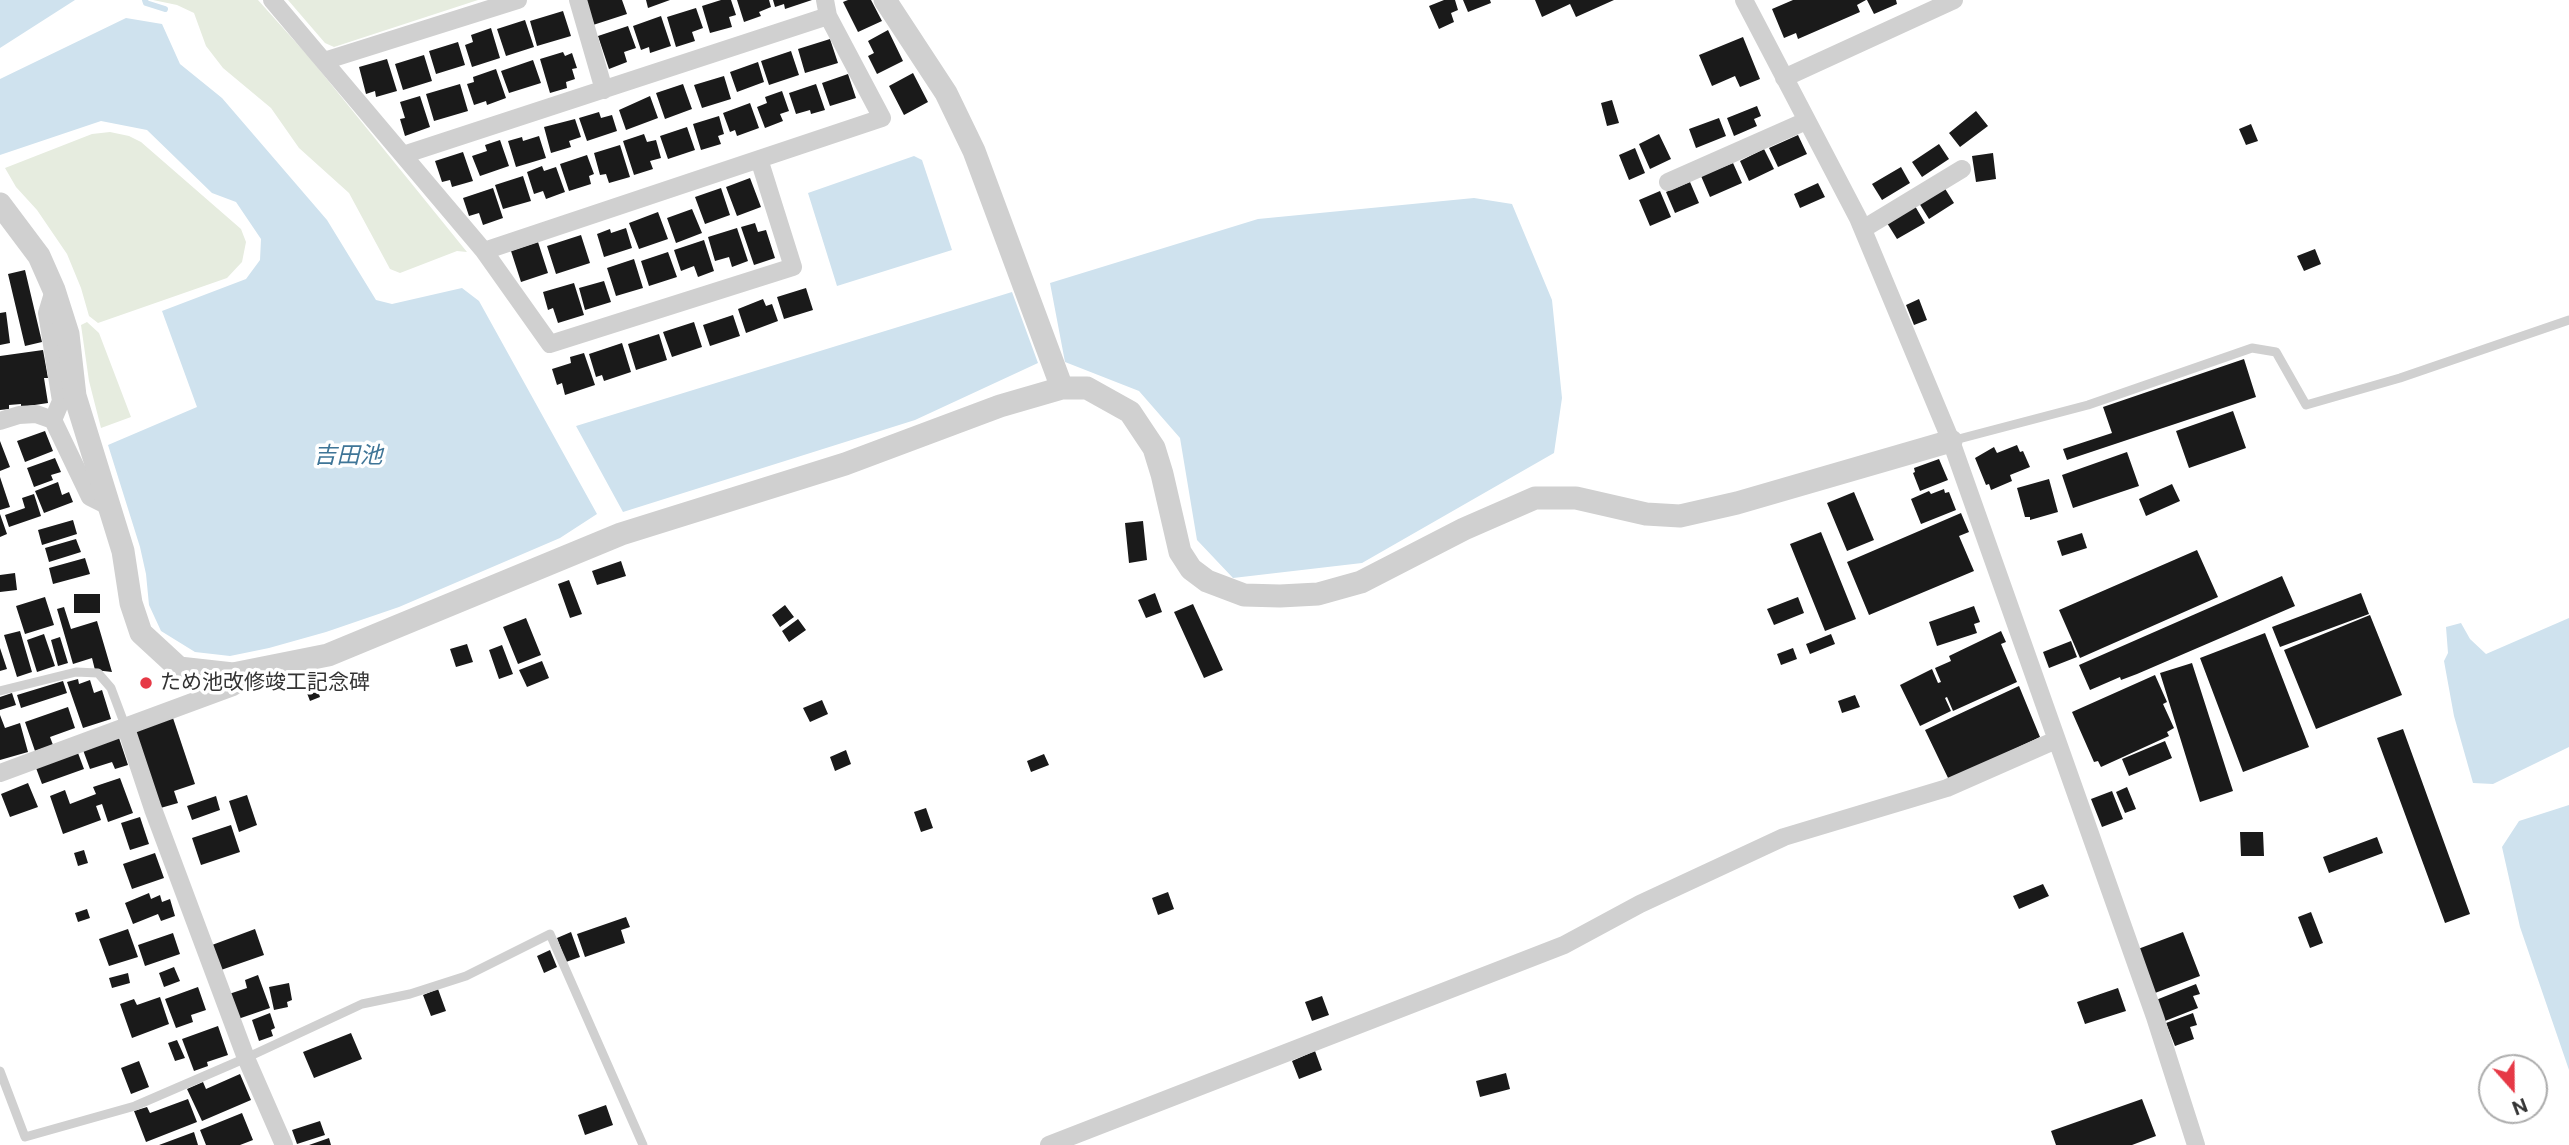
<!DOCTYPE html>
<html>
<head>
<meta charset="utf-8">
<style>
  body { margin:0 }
  #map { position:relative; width:2569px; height:1145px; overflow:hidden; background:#fff; font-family:"Public Sans",sans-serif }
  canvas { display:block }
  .north { position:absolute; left:2478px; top:1054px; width:70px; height:70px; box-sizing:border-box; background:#fff; border:2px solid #adadad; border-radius:50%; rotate:159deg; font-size:19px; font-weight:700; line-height:28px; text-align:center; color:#333 }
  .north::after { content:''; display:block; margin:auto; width:24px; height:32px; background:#e63946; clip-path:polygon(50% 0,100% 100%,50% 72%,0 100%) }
</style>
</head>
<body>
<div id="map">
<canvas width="2569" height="1145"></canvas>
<div class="north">N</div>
</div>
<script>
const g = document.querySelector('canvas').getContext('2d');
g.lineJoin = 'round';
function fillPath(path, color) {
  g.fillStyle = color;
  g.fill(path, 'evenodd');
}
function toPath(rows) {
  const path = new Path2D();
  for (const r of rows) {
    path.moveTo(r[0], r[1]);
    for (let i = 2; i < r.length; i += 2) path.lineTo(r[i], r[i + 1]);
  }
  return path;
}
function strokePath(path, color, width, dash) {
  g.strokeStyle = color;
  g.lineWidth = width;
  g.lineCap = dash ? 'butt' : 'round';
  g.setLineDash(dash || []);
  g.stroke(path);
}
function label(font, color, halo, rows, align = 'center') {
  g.font = font + ' "Public Sans","Noto Sans JP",sans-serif';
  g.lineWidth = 7;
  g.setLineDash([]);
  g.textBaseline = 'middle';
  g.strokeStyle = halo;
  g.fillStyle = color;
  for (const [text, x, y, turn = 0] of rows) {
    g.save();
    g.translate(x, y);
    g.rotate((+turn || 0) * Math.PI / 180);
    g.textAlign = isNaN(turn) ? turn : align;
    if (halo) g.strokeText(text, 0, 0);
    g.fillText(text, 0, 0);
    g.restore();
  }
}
const green = toPath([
  [153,0,258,0,309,57,467,252,457,251,400,273,390,269,349,193,299,148,271,108,223,68,206,46,194,13,177,5],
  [288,0,478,0,334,47,325,43],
  [110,132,129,136,141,142,241,229,246,242,242,262,227,278,98,323,89,316,81,288,67,254,37,210,16,187,5,168,92,134],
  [87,322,99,333,131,417,101,428,89,381,81,325]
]);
const water = toPath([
  [0,0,75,0,0,48],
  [126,18,162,24,180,64,222,98,327,220,376,300,392,304,462,288,479,301,597,514,560,538,399,607,326,632,269,648,230,656,195,652,161,631,149,605,146,574,140,547,108,445,197,407,162,311,246,279,260,260,261,239,236,202,212,193,147,130,101,121,0,155,0,79],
  [914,156,922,160,952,250,837,286,808,193],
  [1474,198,1512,204,1552,300,1562,398,1554,453,1362,563,1233,578,1197,540,1180,438,1139,391,1065,362,1050,283,1258,219],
  [1012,292,1038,363,915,420,623,512,576,426],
  [2569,618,2569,747,2493,784,2473,783,2454,716,2444,661,2448,653,2446,627,2461,623,2470,639,2486,654],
  [2569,805,2569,1070,2520,927,2502,847,2519,821]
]);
const stream = toPath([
  [145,0,146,3,165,9]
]);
const building = toPath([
  [585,0,622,0,627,14,593,25],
  [646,0,670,0,648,8],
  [721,0,731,0,736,15,729,17,732,27,710,33,702,6],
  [737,0,769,0,771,7,759,12,761,16,744,22],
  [773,0,812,0,785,9,784,4,775,7],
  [848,0,871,0,882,21,858,32,843,2],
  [1444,0,1455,0,1458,10,1451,13,1454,22,1439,29,1429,6],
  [1463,0,1490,0,1491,3,1468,12],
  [1535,0,1614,0,1576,17,1570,4,1542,17],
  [1793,0,1866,0,1857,5,1860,12,1798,39,1796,33,1784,38,1772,9],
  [1867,0,1896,0,1897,4,1874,14],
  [696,8,703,28,692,32,695,41,676,47,667,17],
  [563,11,571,36,537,46,530,21],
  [661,16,671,46,650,53,649,47,641,50,633,26],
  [525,20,534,47,506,56,497,29],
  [628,26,636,48,624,52,627,62,609,69,598,36],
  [491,28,500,58,472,67,465,45,473,42,471,35],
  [888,30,903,61,877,74,868,56,874,53,868,41],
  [1743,37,1760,79,1740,87,1735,76,1712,86,1699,55],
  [830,39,838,63,805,73,798,49],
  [458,42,465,65,436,74,429,51],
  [791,51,799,75,769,85,761,61],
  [563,52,565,56,572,53,577,68,572,69,575,79,566,82,567,88,550,93,540,59],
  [424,55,432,81,403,90,395,64],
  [387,59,397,91,376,97,375,91,366,94,359,67],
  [533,60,541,83,509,93,501,71],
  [758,62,764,82,737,92,730,72],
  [496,69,506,98,487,105,486,101,474,105,467,84,474,82,473,77],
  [913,73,928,102,904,115,889,86],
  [848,74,856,98,830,106,822,83],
  [724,76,731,99,702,108,694,85],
  [460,84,468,111,434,121,426,94],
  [683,84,692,109,665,119,656,93],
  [816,84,825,110,811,114,810,110,796,114,789,93],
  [782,91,789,111,780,114,783,121,765,128,757,107,767,103,765,97],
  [420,96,430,127,405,136,400,119,405,118,400,102],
  [650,96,658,118,626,130,619,110],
  [1612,100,1619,123,1607,126,1601,103],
  [750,103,759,128,737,136,735,130,730,132,723,113],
  [1757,106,1761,116,1754,119,1757,126,1734,136,1727,118],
  [1976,111,1988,126,1960,147,1949,133],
  [599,112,601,118,612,115,617,131,587,141,579,118],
  [719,116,724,134,718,136,721,144,701,150,693,124],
  [1719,118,1726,136,1696,148,1689,129],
  [575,119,581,137,569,141,571,147,551,153,544,127],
  [2251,124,2258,141,2246,145,2239,129],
  [687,127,695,150,668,159,660,136],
  [644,134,647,142,656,140,661,158,650,161,653,169,634,175,623,141],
  [1659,134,1671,159,1650,169,1639,144],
  [1798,135,1807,154,1778,167,1769,148],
  [539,136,546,158,516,167,508,141,522,137,523,141],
  [500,140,509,166,480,176,472,156,487,151,485,145],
  [1939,144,1949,159,1922,177,1912,162],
  [620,145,630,177,609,183,606,174,600,175,594,153],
  [1635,148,1645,173,1629,180,1619,155],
  [1764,149,1774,169,1749,181,1740,161],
  [463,152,473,181,452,187,450,180,442,182,435,161],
  [1993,153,1996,179,1976,182,1972,156],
  [587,155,594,174,589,176,591,184,569,191,560,164],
  [1733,163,1742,183,1710,197,1701,176],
  [542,166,544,171,556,167,565,192,546,199,543,191,534,194,527,172],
  [1901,167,1910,183,1882,200,1872,184],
  [523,176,531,201,503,209,495,185],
  [750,178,761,207,737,216,726,187],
  [1690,182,1699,203,1675,213,1666,192],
  [1818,183,1825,197,1800,208,1794,194],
  [1944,187,1954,203,1929,219,1919,203],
  [493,188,503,218,483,225,479,213,469,216,463,198],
  [721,188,730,215,705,224,695,197],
  [1660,191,1671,217,1650,226,1639,200],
  [1915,206,1925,223,1897,239,1887,223],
  [692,209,702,233,676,243,667,218],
  [658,212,668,239,639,249,629,223],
  [755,223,758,232,766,230,775,258,754,265,741,227],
  [626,228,632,248,604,257,597,234,610,229,611,233],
  [737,228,748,261,732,267,729,257,715,261,708,237],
  [581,235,590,263,556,274,547,246],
  [704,240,714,271,698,277,694,266,681,271,674,250],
  [538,242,548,273,521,282,511,251],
  [2315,249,2321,264,2304,271,2297,256],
  [668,252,677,277,649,286,641,261],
  [634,259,643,288,616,296,607,268],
  [25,270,42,342,25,346,8,274],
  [604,281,611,302,585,310,579,288],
  [574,283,584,315,558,323,553,308,548,310,543,292],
  [806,288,813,310,784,319,777,297],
  [763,299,766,306,772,304,778,321,746,333,738,309],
  [1919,299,1927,320,1914,325,1906,305],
  [6,312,10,343,0,345,0,313],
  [733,315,740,336,710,346,703,325],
  [694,322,702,347,672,357,663,332],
  [659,334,667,360,636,370,628,344],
  [622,343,631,372,604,381,602,375,596,377,589,354],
  [43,350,48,378,44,378,48,403,21,407,21,404,9,405,9,409,0,410,0,356],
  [584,353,595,385,565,395,562,383,557,385,552,369,571,363,570,357],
  [2244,359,2256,397,2067,460,2063,449,2112,433,2103,407],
  [2233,411,2246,448,2189,468,2176,431],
  [45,431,53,451,25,462,17,441],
  [0,441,10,467,0,471],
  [2017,445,2020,452,2023,451,2030,467,2010,475,2012,481,1991,490,1989,484,1986,485,1975,458,1994,447,1997,453],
  [2127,452,2139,486,2073,508,2062,475],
  [55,458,61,472,51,475,53,480,34,487,27,468],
  [1939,459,1948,480,1920,491,1913,473,1915,472,1914,468],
  [0,477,10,507,0,510],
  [2049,479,2058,512,2030,520,2030,517,2025,517,2017,488],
  [58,482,62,495,69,492,73,502,44,513,35,491],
  [2172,484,2180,501,2146,516,2139,499],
  [1944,489,1945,493,1949,492,1956,510,1921,524,1911,499,1929,491,1931,494],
  [1854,492,1874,540,1847,551,1827,503],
  [34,494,41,516,9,527,5,515,25,508,22,498],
  [1961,513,1969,532,1959,536,1974,571,1869,615,1847,562],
  [0,514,7,534,0,537],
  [73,520,77,534,42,545,38,530],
  [1143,521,1147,560,1129,563,1125,523],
  [1821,532,1856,619,1825,631,1790,544],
  [2082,533,2087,548,2062,556,2057,541],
  [76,539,81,552,49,562,45,548],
  [2197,550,2218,597,2080,658,2059,610],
  [85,558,90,574,53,584,49,568],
  [621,561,626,576,597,585,592,571],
  [15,573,17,590,0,592,0,575],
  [2282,576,2295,606,2137,674,2121,680,2120,677,2090,690,2079,665],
  [569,580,582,614,570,618,558,584],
  [1155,593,1162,612,1146,618,1138,600],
  [2361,593,2369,614,2280,647,2272,627],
  [74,594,100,594,100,613,74,613],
  [45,597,54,625,25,634,16,606],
  [1798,597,1804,613,1774,625,1767,609],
  [1193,604,1223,670,1204,678,1174,612],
  [785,605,794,617,780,627,772,615],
  [1974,606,1980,622,1974,624,1977,633,1937,646,1929,622],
  [64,607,71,629,97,621,112,672,95,670,92,658,73,664,57,609],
  [2370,615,2402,695,2316,729,2284,650],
  [526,618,541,655,518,664,503,627],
  [798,619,806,630,789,642,782,631],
  [20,631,32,672,17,677,4,635],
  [2001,631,2006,642,2001,644,2017,682,1953,711,1947,697,1945,698,1951,711,1920,726,1900,685,1932,669,1938,683,1941,682,1935,668,1951,661,1949,656],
  [2265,633,2309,747,2243,772,2200,658],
  [44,634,55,666,37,672,27,640],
  [1831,634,1835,644,1810,654,1806,644],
  [60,637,68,663,58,666,51,640],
  [2071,641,2077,657,2049,668,2043,652],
  [467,644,473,662,456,667,450,649],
  [502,645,513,674,499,679,489,650],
  [0,648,7,669,0,671],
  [1793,648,1797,659,1781,665,1777,654],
  [542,661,549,678,527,687,519,670],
  [2192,663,2233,791,2200,802,2160,673],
  [2155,675,2167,702,2163,704,2174,728,2167,732,2169,736,2101,767,2098,761,2094,762,2072,712],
  [78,679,79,684,90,680,94,693,102,690,111,719,83,728,67,682],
  [63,681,67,693,21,708,17,695],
  [316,685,320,697,310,701,305,688],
  [2019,686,2040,737,1949,780,1925,730],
  [12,693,16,705,0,710,0,697],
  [1855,695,1860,707,1842,713,1838,701],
  [822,700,828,714,810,722,803,708],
  [68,707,75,728,50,737,53,745,35,751,25,722],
  [0,715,5,728,20,723,28,752,0,760],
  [173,718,195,784,174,791,178,803,157,809,131,732],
  [2403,729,2470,914,2445,923,2377,738],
  [119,738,128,765,115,769,112,762,90,769,83,750],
  [2165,741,2172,758,2129,776,2122,759],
  [846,750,851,764,835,771,830,757],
  [78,753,84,769,42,784,36,768],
  [1044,754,1049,765,1031,772,1027,761],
  [120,778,133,813,108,822,102,804,96,806,101,820,63,834,50,796,65,790,70,804,96,794,93,787],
  [28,783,38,807,10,817,1,794],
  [2127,787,2136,809,2125,813,2116,792],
  [2112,791,2123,819,2102,827,2091,799],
  [247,795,257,825,239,832,229,801],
  [216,796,220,810,192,820,187,806],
  [926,808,933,828,921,832,914,812],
  [140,817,149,844,130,850,121,823],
  [231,825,240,852,201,865,192,838],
  [2240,832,2263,832,2264,856,2241,856],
  [2377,837,2383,853,2329,873,2323,857],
  [84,850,88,863,78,866,74,853],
  [155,853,164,878,132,889,123,864],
  [2043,884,2049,896,2019,909,2013,896],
  [1168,892,1174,909,1158,915,1152,898],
  [149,893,151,899,160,895,162,902,170,899,175,916,161,921,158,914,133,924,125,903],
  [87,909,90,918,78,922,75,913],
  [2311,912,2323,943,2310,948,2298,917],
  [626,917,630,927,621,930,625,943,585,957,577,934],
  [128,929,138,957,109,966,99,939],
  [255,929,264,955,221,970,212,945],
  [571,932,580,957,566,962,557,938],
  [2183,932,2200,976,2155,993,2138,949],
  [173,933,180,954,145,966,138,945],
  [550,950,557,967,544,973,537,956],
  [174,967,180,981,164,987,159,973],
  [128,973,130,983,112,988,109,978],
  [258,975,270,1008,238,1019,229,994,247,988,245,980],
  [289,983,292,1000,287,1002,288,1007,274,1010,269,987],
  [2196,984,2200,994,2193,996,2198,1008,2165,1021,2156,1000],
  [198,987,206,1010,191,1015,193,1022,176,1028,165,999],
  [2118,988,2126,1011,2085,1024,2077,1002],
  [438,989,446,1011,431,1016,423,995],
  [1322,996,1329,1015,1312,1021,1305,1002],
  [160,997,169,1024,132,1038,120,1004,134,999,137,1005],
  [270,1013,275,1028,271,1030,273,1036,259,1041,252,1020],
  [2193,1013,2197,1025,2190,1027,2194,1039,2175,1046,2166,1023],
  [218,1026,228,1055,207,1062,208,1066,194,1071,182,1039],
  [351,1033,362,1059,314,1078,303,1052],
  [177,1040,185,1058,175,1061,168,1043],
  [1315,1051,1322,1070,1299,1079,1292,1061],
  [139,1061,149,1087,131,1094,121,1068],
  [1506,1073,1510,1089,1480,1097,1476,1081],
  [240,1074,251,1100,202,1121,187,1089,203,1082,206,1089],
  [188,1099,197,1122,146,1142,134,1111,147,1107,150,1113],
  [2142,1099,2156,1136,2132,1145,2056,1145,2051,1131],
  [606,1105,613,1125,585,1135,578,1115],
  [242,1113,253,1140,240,1145,206,1145,200,1130],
  [320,1121,325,1135,297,1144,292,1130],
  [194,1132,198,1145,159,1145],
  [329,1138,331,1145,309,1145]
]);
const service = toPath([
  [1951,441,2088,405,2252,348,2276,352,2306,405,2400,378,2569,320],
  [0,691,76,672,98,673,111,688,126,728],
  [0,1071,25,1137,135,1106,246,1058,362,1004,410,994,466,976,550,934,643,1145]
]);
const minor = toPath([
  [272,0,484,251,882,118,828,16,825,0],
  [578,0,604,90],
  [1744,0,1858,218,1951,441,2155,1017,2196,1145],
  [324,61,518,0],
  [1784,78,1954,0],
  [403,155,828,16],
  [1668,182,1806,121],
  [1863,229,1962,169],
  [484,251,550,344,793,267,759,159],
  [54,290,47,313,61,401,53,420,90,497,108,506],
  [0,421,19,415,36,414,53,420],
  [126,728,153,809,246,1058,284,1145],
  [0,773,233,687,256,672],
  [1049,1145,1564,945,1640,904,1784,837,1947,788,2056,740]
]);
const tertiary = toPath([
  [885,0,946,93,974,151,1062,388],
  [0,204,39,256,54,290,68,334,75,396,123,551,131,603,141,633,179,668,233,674,328,655,621,534,845,464,1000,406,1062,388,1087,388,1130,412,1154,448,1162,474,1180,552,1191,569,1207,581,1244,595,1280,596,1318,594,1361,582,1464,529,1535,498,1576,498,1646,514,1680,516,1737,503,1951,441]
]);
const markers = [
  [146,683,7,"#e63946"]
];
const poiNames = [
  ["ため池改修竣工記念碑",160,683]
];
const waterNames = [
  ["吉田池",348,456]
];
fillPath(green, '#e6ecdf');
fillPath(water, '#cfe2ee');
strokePath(stream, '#cfe2ee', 6);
fillPath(building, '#1a1a1a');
strokePath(service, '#d0d0d0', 9);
strokePath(minor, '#d0d0d0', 18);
strokePath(tertiary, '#d0d0d0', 23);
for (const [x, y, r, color] of markers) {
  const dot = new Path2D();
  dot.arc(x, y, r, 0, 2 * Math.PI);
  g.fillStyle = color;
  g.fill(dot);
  strokePath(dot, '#fff', 2.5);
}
label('21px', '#333', '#fff', poiNames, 'left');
label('italic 23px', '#3f7597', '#fff', waterNames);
</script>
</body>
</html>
